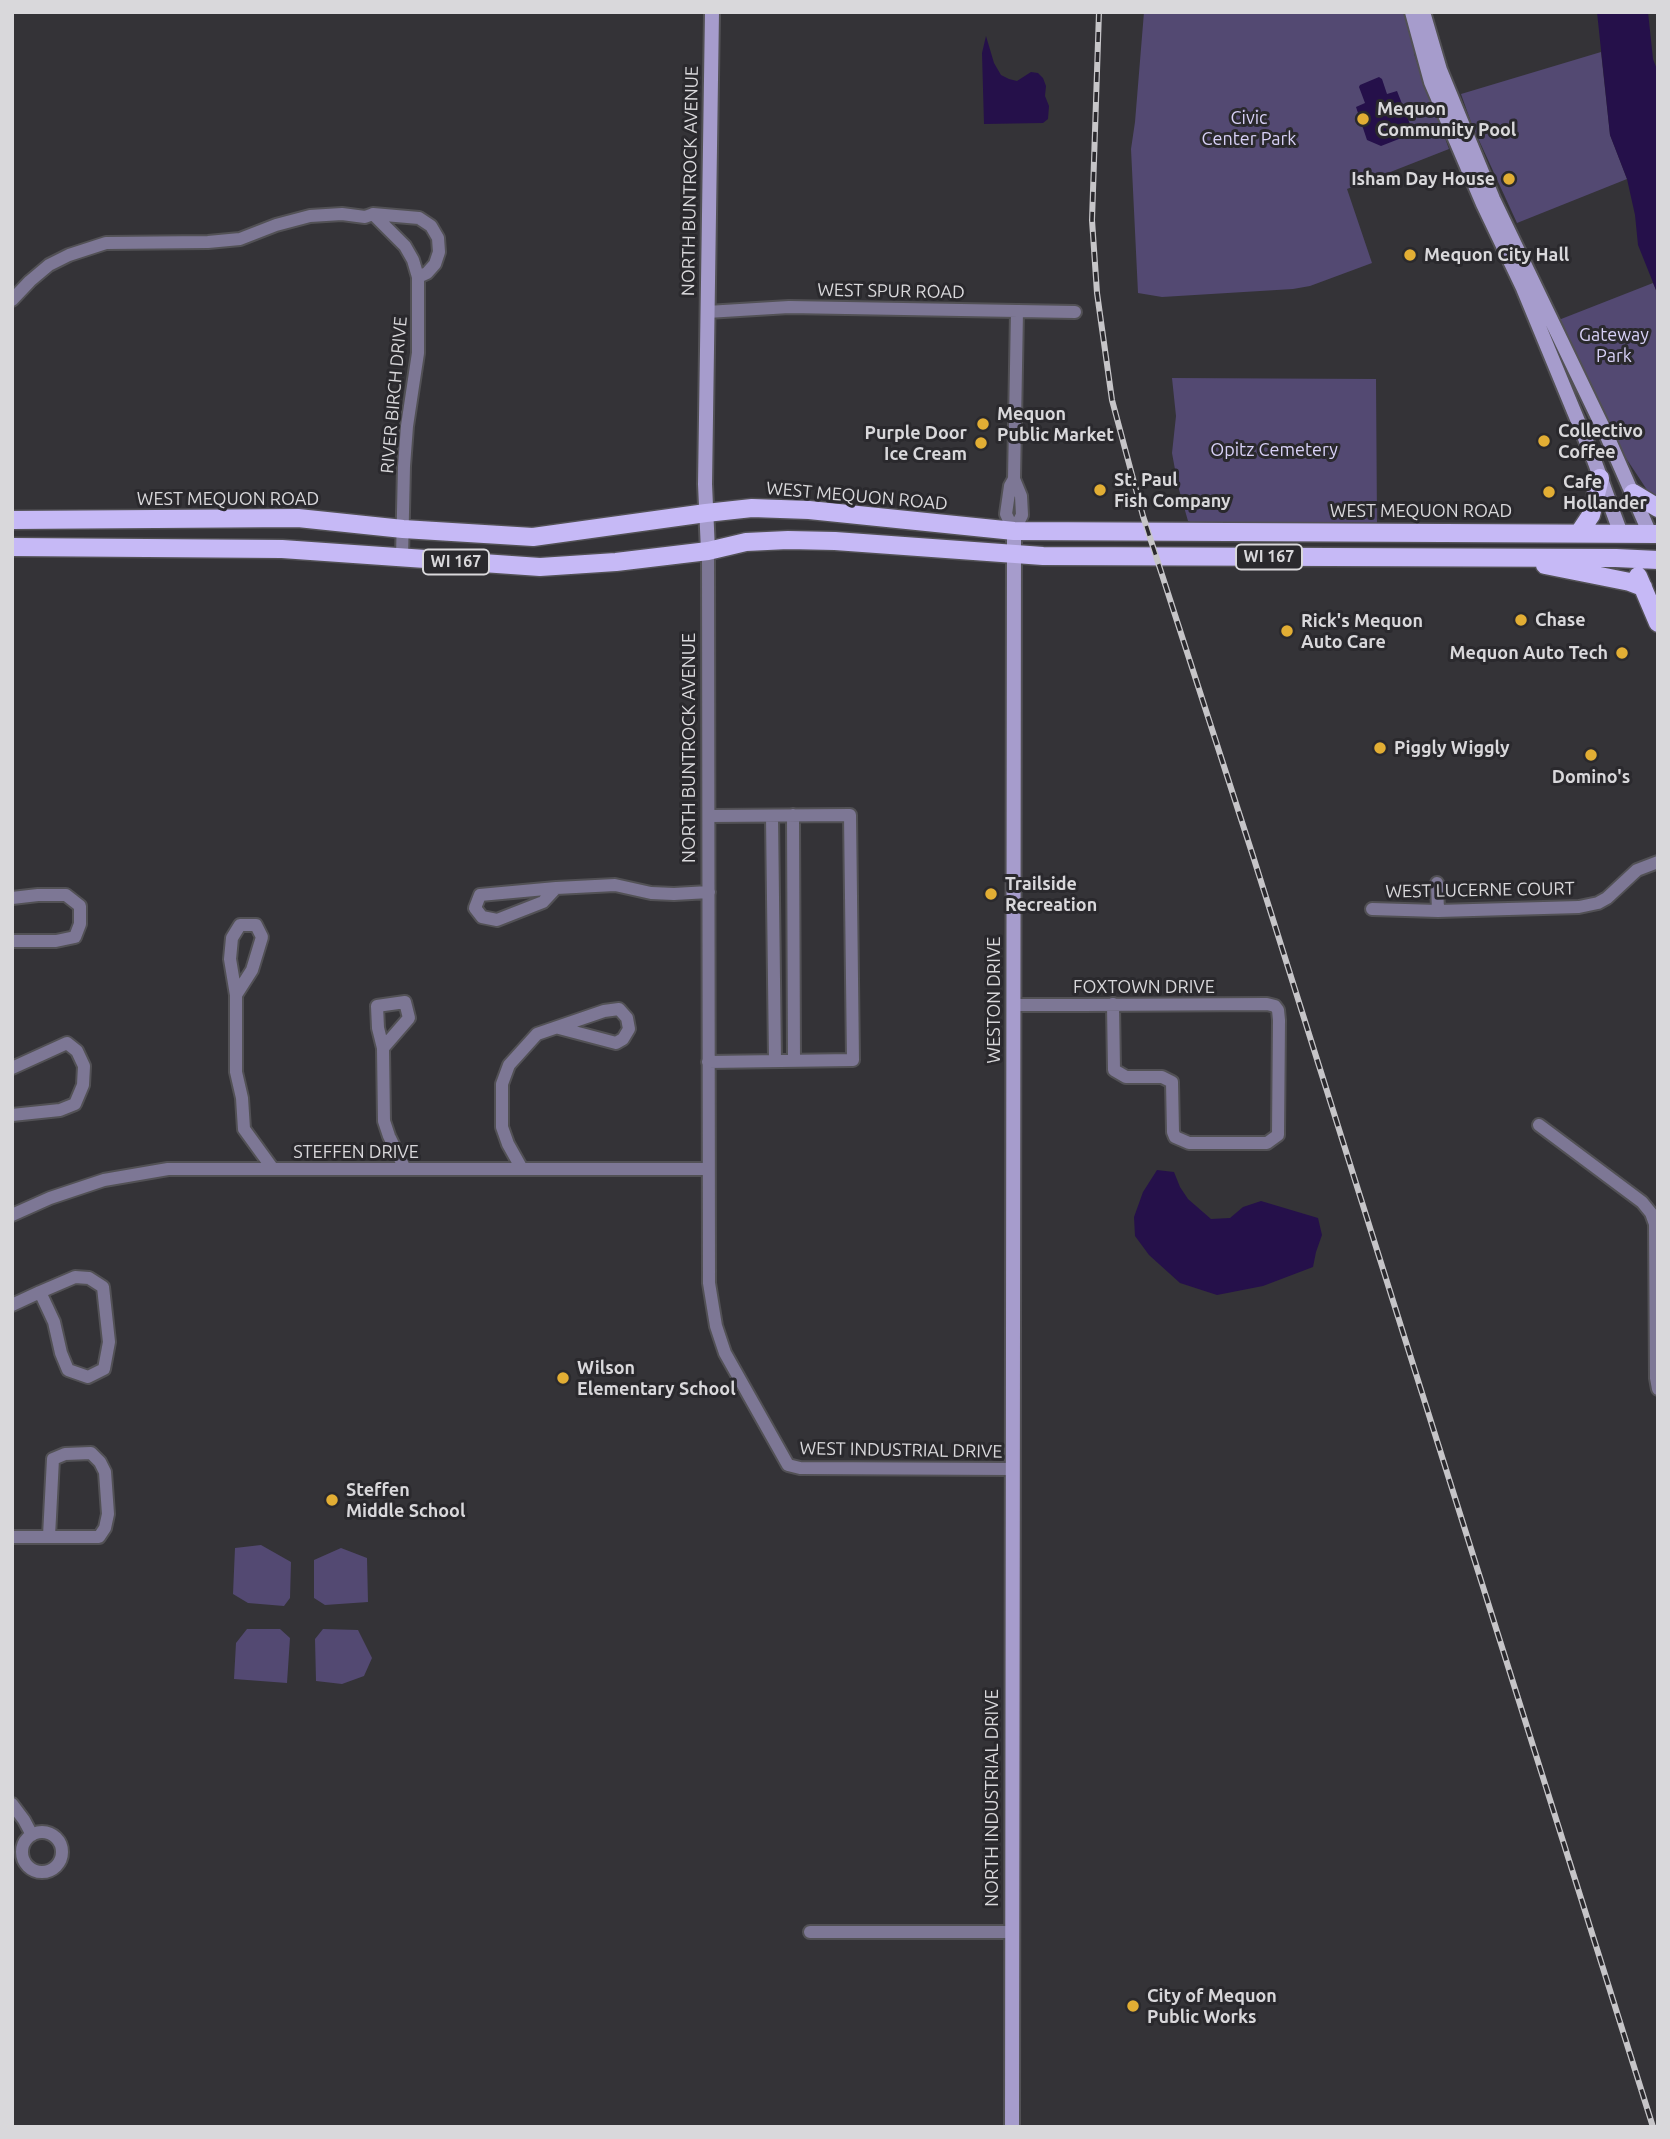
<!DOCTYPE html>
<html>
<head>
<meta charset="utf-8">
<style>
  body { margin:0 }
  #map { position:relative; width:1670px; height:2139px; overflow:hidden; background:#343337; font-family:Ubuntu,sans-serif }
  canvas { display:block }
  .frame { position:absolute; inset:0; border:14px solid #d9d8db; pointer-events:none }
</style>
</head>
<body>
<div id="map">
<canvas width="1670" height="2139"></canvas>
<div class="frame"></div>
</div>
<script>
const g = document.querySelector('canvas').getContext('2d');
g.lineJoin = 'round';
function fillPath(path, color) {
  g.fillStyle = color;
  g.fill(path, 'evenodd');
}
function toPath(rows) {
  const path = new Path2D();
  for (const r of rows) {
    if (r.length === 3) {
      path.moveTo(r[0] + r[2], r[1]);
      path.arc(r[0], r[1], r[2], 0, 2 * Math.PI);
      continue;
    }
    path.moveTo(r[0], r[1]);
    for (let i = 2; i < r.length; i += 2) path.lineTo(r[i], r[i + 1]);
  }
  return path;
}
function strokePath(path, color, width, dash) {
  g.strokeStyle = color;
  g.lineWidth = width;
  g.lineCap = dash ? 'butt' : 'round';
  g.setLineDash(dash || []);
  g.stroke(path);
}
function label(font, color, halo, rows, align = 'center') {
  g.font = font + ' Ubuntu,sans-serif';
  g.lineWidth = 6;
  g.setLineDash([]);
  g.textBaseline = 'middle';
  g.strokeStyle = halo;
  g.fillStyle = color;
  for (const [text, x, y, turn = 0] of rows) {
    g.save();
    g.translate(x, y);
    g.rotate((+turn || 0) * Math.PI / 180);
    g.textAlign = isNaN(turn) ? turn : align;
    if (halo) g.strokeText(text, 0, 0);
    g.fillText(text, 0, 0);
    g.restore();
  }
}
const green = toPath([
  [1144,12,1403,12,1417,48,1414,54,1449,149,1347,189,1372,263,1310,286,1293,289,1162,297,1138,293,1131,149,1135,122],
  [1601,52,1610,135,1627,179,1517,223,1472,125,1461,94],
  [1653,283,1658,295,1658,503,1653,499,1622,452,1578,371,1556,321],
  [1172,378,1376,379,1377,523,1193,523,1188,521,1178,486,1172,453,1176,416],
  [261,1545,291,1562,290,1598,284,1606,248,1603,233,1594,235,1548],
  [341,1548,367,1558,368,1602,325,1605,314,1598,314,1560],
  [247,1629,280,1629,290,1638,287,1683,234,1679,236,1643],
  [323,1629,358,1630,372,1658,364,1676,342,1684,316,1681,315,1639]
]);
const water = toPath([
  [1597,12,1648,12,1653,59,1658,72,1658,295,1638,245,1635,215,1627,179,1610,135],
  [986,36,994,63,1001,75,1009,79,1017,81,1031,72,1038,73,1043,78,1046,86,1045,96,1049,106,1048,119,1043,123,984,124,982,53],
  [1379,77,1382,79,1387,94,1397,91,1410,124,1404,137,1381,146,1367,140,1356,107,1365,103,1359,87,1360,85],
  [1157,1170,1174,1172,1180,1187,1188,1199,1211,1219,1230,1218,1243,1207,1261,1201,1318,1218,1322,1235,1316,1252,1313,1267,1263,1286,1217,1295,1180,1283,1149,1255,1135,1236,1134,1217,1143,1192]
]);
const street = toPath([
  [373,214,419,218,431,226,438,238,439,252,435,264,427,273,418,277],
  [12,300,30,281,49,265,69,255,106,243,208,242,240,239,276,225,310,216,342,214,365,217,373,214,405,246,413,260,418,277,418,353,407,426,404,466,402,558],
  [707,312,789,307,1075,312],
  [1014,479,1021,496,1022,515,1014,531],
  [1014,531,1006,514,1010,486,1014,479,1017,311],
  [708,551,709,1283,716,1326,725,1353,788,1465,800,1468,1013,1469],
  [793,815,794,1061],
  [772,816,775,1061],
  [1437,883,1438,911],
  [556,888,543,902,497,920,482,917,475,908,480,895,556,888,615,885,651,893,674,894,709,892],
  [12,898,38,895,66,895,80,906,80,924,75,937,56,941,12,941],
  [1372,909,1438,911,1579,907,1598,903,1607,898,1637,870,1658,862],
  [236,995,252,970,262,937,256,925,240,925,232,938,230,959,236,995,236,1072,242,1098,244,1129,273,1169],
  [1013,1005,1083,1005,1267,1004,1275,1006,1278,1010,1279,1020,1278,1135,1267,1143,1189,1143,1175,1137,1173,1132,1172,1082,1162,1077,1126,1077,1114,1070,1113,1004],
  [383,1048,409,1018,405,1002,377,1006,378,1028,383,1048,384,1121,389,1136,405,1169],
  [708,1062,853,1060,850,815,709,816],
  [12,1068,67,1043,77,1051,84,1066,83,1085,75,1104,60,1110,12,1115],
  [1539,1125,1642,1202,1651,1213,1655,1224,1656,1378,1658,1389],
  [522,1169,508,1144,502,1127,502,1084,509,1065,537,1034,604,1011,619,1009,627,1018,629,1029,623,1039,616,1043,559,1028],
  [12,1215,50,1198,104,1180,168,1169,708,1169],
  [12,1305,40,1292,75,1277,89,1278,103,1287,109,1342,104,1369,88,1377,68,1370,61,1353,54,1322,40,1292],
  [12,1537,99,1537,105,1528,108,1514,105,1472,100,1462,91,1453,65,1454,53,1459,49,1536],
  [12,1804,24,1820,32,1835],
  [42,1852,20],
  [810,1932,1012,1932]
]);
const secondary = toPath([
  [1412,12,1431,82,1483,204,1523,288,1594,460,1621,534],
  [1423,12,1440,70,1493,199,1607,436,1650,534],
  [708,551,705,484,712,12],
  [1012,2127,1014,531]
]);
const primary = toPath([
  [1633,493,1658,508],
  [12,520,298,518,403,529,533,537,706,513,752,508,809,510,1014,531,1658,534],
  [1579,533,1591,515,1600,478],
  [12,547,282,549,540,567,616,562,708,551,746,542,788,540,835,541,1043,556,1616,558,1658,560],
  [1545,565,1630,582,1643,587],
  [1638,576,1658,623]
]);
const rail = toPath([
  [1099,12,1092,220,1097,293,1112,400,1143,516,1253,856,1653,2127]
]);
const markers = [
  [1363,119,7,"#e2ae34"],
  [1509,179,7,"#e2ae34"],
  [1410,255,7,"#e2ae34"],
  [983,424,7,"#e2ae34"],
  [1544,441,7,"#e2ae34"],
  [981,443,7,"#e2ae34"],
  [1100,490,7,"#e2ae34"],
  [1549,492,7,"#e2ae34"],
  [1521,620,7,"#e2ae34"],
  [1287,631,7,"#e2ae34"],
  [1622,653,7,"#e2ae34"],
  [1380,748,7,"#e2ae34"],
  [1591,755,7,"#e2ae34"],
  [991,894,7,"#e2ae34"],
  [563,1378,7,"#e2ae34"],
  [332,1500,7,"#e2ae34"],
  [1133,2006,7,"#e2ae34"]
];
const shields = [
  [1269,557,66],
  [456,562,66]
];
const shieldNames = [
  ["WI 167",1269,557],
  ["WI 167",456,562]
];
const poiNames = [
  ["Mequon",1377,109],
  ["Community Pool",1377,130],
  ["Isham Day House",1495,179,"right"],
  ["Mequon City Hall",1424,255],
  ["Mequon",997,414],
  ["Public Market",997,435],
  ["Collectivo",1558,431],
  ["Coffee",1558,452],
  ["Purple Door",967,433,"right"],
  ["Ice Cream",967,454,"right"],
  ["St. Paul",1114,480],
  ["Fish Company",1114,501],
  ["Cafe",1563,482],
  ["Hollander",1563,503],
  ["Chase",1535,620],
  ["Rick's Mequon",1301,621],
  ["Auto Care",1301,642],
  ["Mequon Auto Tech",1608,653,"right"],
  ["Piggly Wiggly",1394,748],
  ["Domino's",1591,777,"center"],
  ["Trailside",1005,884],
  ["Recreation",1005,905],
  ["Wilson",577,1368],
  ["Elementary School",577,1389],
  ["Steffen",346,1490],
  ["Middle School",346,1511],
  ["City of Mequon",1147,1996],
  ["Public Works",1147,2017]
];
const parkNames = [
  ["Civic",1249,118],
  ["Center Park",1249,139],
  ["Gateway",1614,335],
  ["Park",1614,356],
  ["Opitz Cemetery",1274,450]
];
const streetNames = [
  ["NORTH BUNTROCK AVENUE",690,181,-89],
  ["WEST SPUR ROAD",891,291,1],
  ["RIVER BIRCH DRIVE",394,395,-85],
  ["WEST MEQUON ROAD",857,496,5],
  ["WEST MEQUON ROAD",228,499],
  ["WEST MEQUON ROAD",1421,511],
  ["NORTH BUNTROCK AVENUE",689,748,-90],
  ["WEST LUCERNE COURT",1480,890,-1],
  ["FOXTOWN DRIVE",1144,987],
  ["WESTON DRIVE",994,1000,-90],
  ["STEFFEN DRIVE",356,1152],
  ["WEST INDUSTRIAL DRIVE",901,1450,1],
  ["NORTH INDUSTRIAL DRIVE",992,1798,-90]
];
fillPath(green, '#534972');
fillPath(water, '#25104a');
strokePath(street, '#525155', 16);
strokePath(secondary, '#525155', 18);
strokePath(primary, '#525155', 21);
strokePath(street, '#7d7795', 12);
strokePath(secondary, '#a69ccc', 14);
strokePath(primary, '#c6b9f6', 18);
strokePath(rail, '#c6c5c8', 6);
strokePath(rail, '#2a292d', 3.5, [10]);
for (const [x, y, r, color] of markers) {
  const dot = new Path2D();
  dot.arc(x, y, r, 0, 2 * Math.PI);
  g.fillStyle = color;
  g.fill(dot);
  strokePath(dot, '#2a292d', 2.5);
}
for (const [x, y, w] of shields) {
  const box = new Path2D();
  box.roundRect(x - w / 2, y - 12.5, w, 25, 5);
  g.fillStyle = '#2a292d';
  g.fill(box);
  strokePath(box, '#d9d8db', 2);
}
label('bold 16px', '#d9d8db', null, shieldNames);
label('bold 18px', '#d9d8db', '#2a292d', poiNames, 'left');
label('18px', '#d8d1f7', '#2a292d', parkNames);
label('18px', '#d9d8db', '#2a292d', streetNames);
</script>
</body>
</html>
